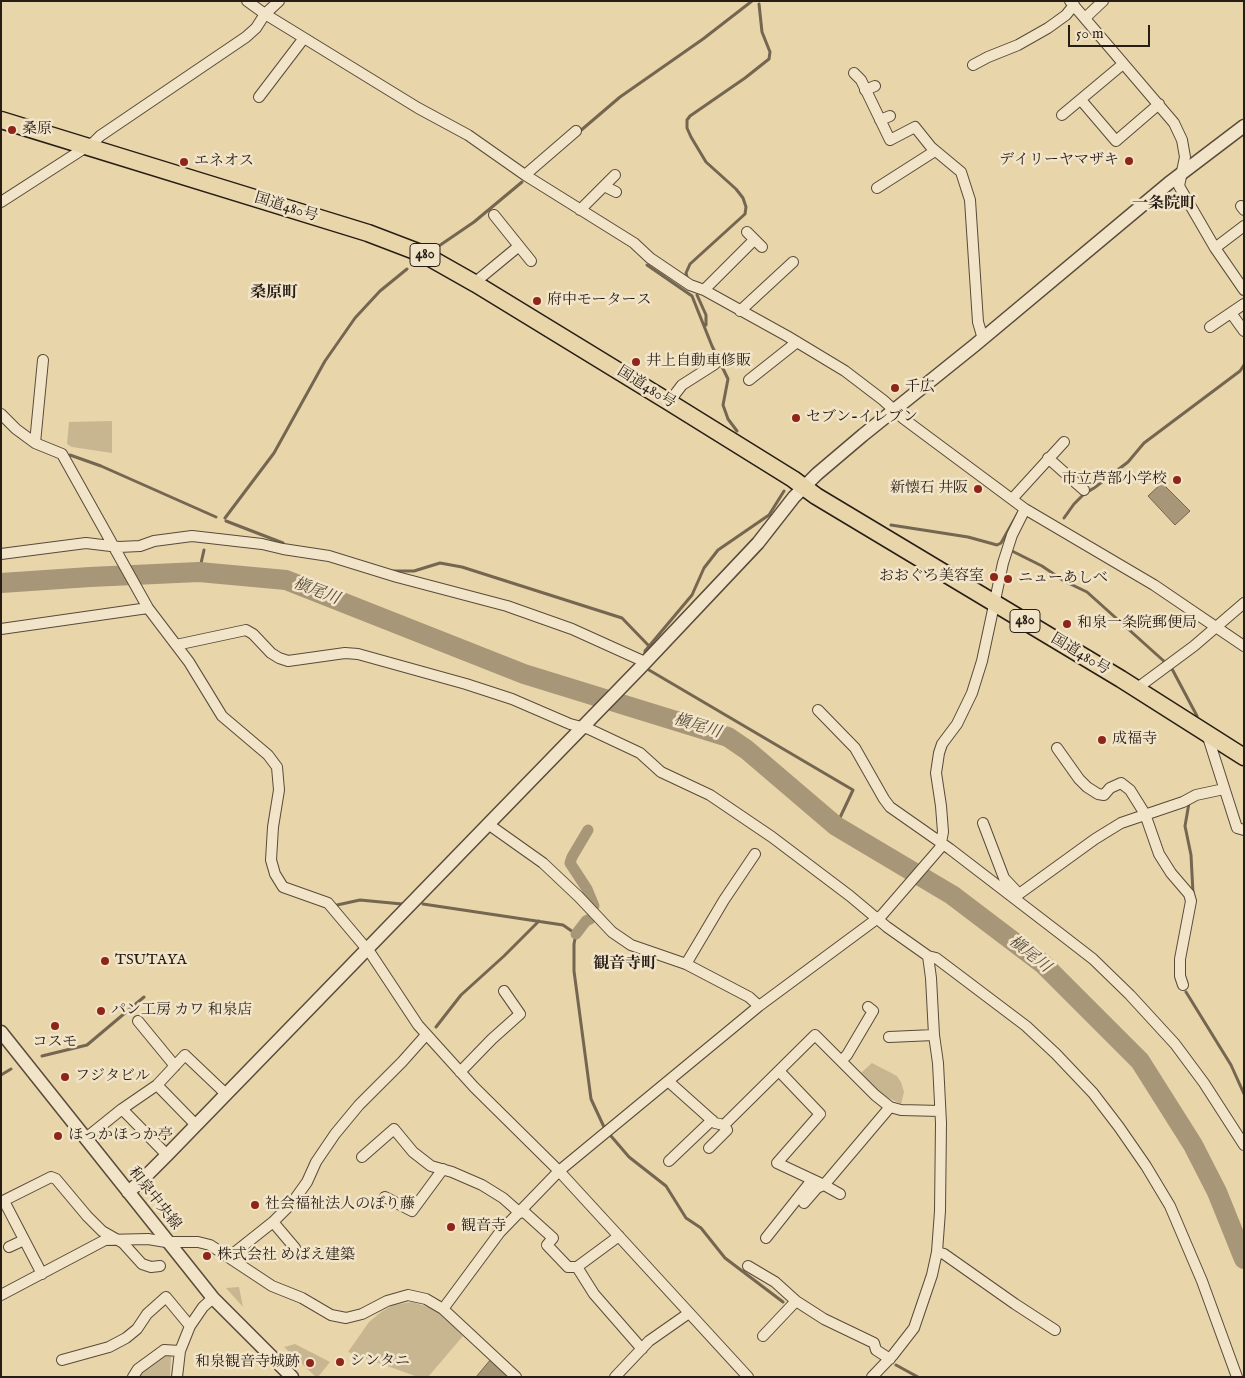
<!DOCTYPE html>
<html>
<head>
<meta charset="utf-8">
<style>
  body { margin:0 }
  #map { position:relative; width:1245px; height:1378px; overflow:hidden; background:#e9d5aa; font-family:"IM FELL English",serif }
  canvas { display:block }
  .frame { position:absolute; inset:0; border:2px solid #271d15; pointer-events:none }
  .scale { position:absolute; left:1068px; top:25px; width:82px; height:22px; box-sizing:border-box; border:2px solid #271d15; border-top:0; padding-left:6px; font-size:15px; line-height:18px; white-space:nowrap; color:#271d15; -webkit-text-stroke:4px #f1e4c8; paint-order:stroke }
</style>
</head>
<body>
<div id="map">
<canvas width="1245" height="1378"></canvas>
<div class="frame"></div>
<div class="scale">50 m</div>
</div>
<script>
const g = document.querySelector('canvas').getContext('2d');
g.lineJoin = 'round';
function fillPath(path, color) {
  g.fillStyle = color;
  g.fill(path, 'evenodd');
}
function toPath(rows) {
  const path = new Path2D();
  for (const r of rows) {
    path.moveTo(r[0], r[1]);
    for (let i = 2; i < r.length; i += 2) path.lineTo(r[i], r[i + 1]);
  }
  return path;
}
function strokePath(path, color, width, dash) {
  g.strokeStyle = color;
  g.lineWidth = width;
  g.lineCap = dash ? 'butt' : 'round';
  g.setLineDash(dash || []);
  g.stroke(path);
}
function label(font, color, halo, rows, align = 'center') {
  g.font = font + ' "IM FELL English","Noto Serif JP",serif';
  g.lineWidth = 5;
  g.setLineDash([]);
  g.textBaseline = 'middle';
  g.strokeStyle = halo;
  g.fillStyle = color;
  for (const [text, x, y, turn = 0] of rows) {
    g.save();
    g.translate(x, y);
    g.rotate((+turn || 0) * Math.PI / 180);
    g.textAlign = isNaN(turn) ? turn : align;
    if (halo) g.strokeText(text, 0, 0);
    g.fillText(text, 0, 0);
    g.restore();
  }
}
const green = toPath([
  [112,421,112,453,72,447,67,444,69,422],
  [872,1063,897,1076,901,1082,904,1092,901,1104,883,1095,861,1073],
  [239,1287,243,1307,226,1288],
  [412,1302,435,1309,463,1336,428,1377,418,1377,348,1352,369,1322,381,1312,393,1305],
  [295,1344,330,1362,318,1377,316,1377,284,1347],
  [169,1353,171,1357,170,1377,136,1377,160,1355]
]);
const water = toPath([
  [1162,483,1190,511,1175,525,1148,496,1162,483],
  [491,1359,509,1377,476,1377,491,1359]
]);
const stream = toPath([
  [579,132,620,97,703,39,752,1],
  [433,250,474,222,522,182],
  [647,265,692,296,712,346,728,379,723,405,728,419,737,431],
  [687,277,686,273,690,264,745,214,746,207,743,198,736,189,706,162,691,137,687,128,687,120,690,116,745,78,769,59,770,52,762,32,759,4],
  [697,295,706,315,706,325],
  [70,455,101,466,216,517],
  [225,518,274,453,325,361,355,318,380,291,407,269],
  [1064,518,1074,504,1084,494,1094,488,1128,462,1144,443,1240,371,1244,365],
  [226,521,283,543],
  [891,525,968,537,997,545,1001,543,1018,513],
  [1012,551,1042,566,1064,581,1087,592,1166,663],
  [393,571,414,571,440,563,462,567,622,618,649,646],
  [199,572,204,550],
  [645,654,645,651,692,595,704,568,718,550,769,515,784,491],
  [1171,667,1197,716],
  [649,670,853,790,836,826],
  [1189,803,1185,826,1191,855,1193,893],
  [423,904,563,925,576,934,574,944,574,971,591,1099,604,1127],
  [337,905,360,900,402,904],
  [1186,992,1231,1065,1244,1094],
  [436,1027,461,995,504,956,539,921],
  [42,1056,87,1045,144,997],
  [1,1075,11,1069],
  [611,1136,629,1157,666,1186,686,1218,701,1228,725,1258,783,1302],
  [896,1365,918,1377]
]);
const canal = toPath([
  [588,830,572,857,570,863,587,889,594,906],
  [576,934,586,921,590,919]
]);
const river = toPath([
  [1,583,90,577,199,572,286,580,524,674,728,737,747,750,836,826,952,895,1043,964,1140,1061,1193,1145,1217,1192,1244,1259]
]);
const minor = toPath([
  [247,1,265,14,418,108,468,135,525,175,634,243,650,258,690,285,704,290,787,336,845,371,883,400,904,419,1025,509,1154,585,1244,646],
  [1070,1,1174,123,1182,140,1185,157,1179,186,1215,248,1244,290],
  [1085,18,1103,1],
  [973,65,988,57,1018,45,1048,28,1066,15,1074,5],
  [854,73,861,80,890,140,915,127,931,147,961,172,970,200,978,322,983,339],
  [865,90,875,86],
  [259,97,304,38],
  [1081,100,1116,141,1159,104],
  [1062,115,1123,64],
  [880,120,890,116],
  [525,175,576,131],
  [604,186,616,192],
  [877,188,935,151],
  [1,202,94,142,100,136,246,37,256,28,265,14,279,1],
  [1241,206,1244,210],
  [580,210,615,175],
  [494,215,531,261],
  [747,232,762,247],
  [1215,248,1244,226],
  [476,284,479,279,519,246],
  [704,290,754,240],
  [740,311,793,262],
  [1231,313,1244,331],
  [1210,327,1244,304],
  [749,380,797,342],
  [669,402,682,385,715,364],
  [1,414,16,429,35,443,62,454,148,608,189,662,222,716,268,755,277,767,279,790,273,827,271,860,275,874,283,887,328,903,371,954,418,1025,474,1087,559,1171,748,1377],
  [35,443,43,360],
  [1048,458,1084,490],
  [1012,499,1064,442],
  [1,554,86,543,119,547,140,546,154,541,192,536,262,544,283,549,329,556,397,577,507,606,572,629,645,662],
  [1,629,148,608],
  [176,645,246,630,253,634,271,653,279,658,288,661,345,653,358,654,466,684,512,699,570,724,589,729,640,753,661,772,710,795,772,837,850,896,887,927,928,956,931,978,934,1035,938,1063,941,1123,940,1211,937,1252,932,1275,914,1328,893,1355,872,1377],
  [1136,689,1194,646,1244,603],
  [818,710,855,748,884,799,890,807,950,849,1062,935,1093,959,1130,995,1175,1044,1204,1083,1244,1145],
  [1207,734,1237,828,1244,830],
  [1057,748,1079,779,1087,787,1098,794,1104,795,1110,788,1121,783,1130,790,1145,814,1159,854,1171,873,1189,894,1191,901,1180,959,1180,976,1183,985],
  [983,823,1004,878,1019,894,1095,839,1121,823,1183,802,1196,795,1224,789],
  [488,824,543,863,579,897,612,932,631,945,686,964,749,997,759,1006],
  [928,956,936,958,1026,1026,1056,1054,1093,1093,1119,1127,1146,1166,1170,1206,1202,1281,1237,1377],
  [686,964,724,900,755,854],
  [138,1021,175,1066],
  [889,1037,934,1035],
  [841,1061,847,1055,873,1011,868,1007],
  [779,1071,820,1114,777,1163,824,1185],
  [460,1072,492,1039,520,1014,504,991],
  [668,1081,715,1123,724,1125,815,1035,875,1095,890,1107,901,1110,940,1111],
  [157,1085,196,1125],
  [122,1109,167,1155],
  [86,1138,122,1109,157,1085,185,1055,226,1094],
  [709,1148,727,1130,724,1125],
  [362,1157,394,1129,413,1152,431,1166,452,1172,482,1185,503,1198,520,1213],
  [669,1161,712,1120],
  [840,1194,824,1185,890,1107],
  [385,1197,412,1211,443,1169],
  [4,1201,42,1274],
  [1,1202,51,1177,56,1179,87,1216,102,1231,123,1243,142,1264,151,1267,160,1266],
  [804,1203,817,1188,824,1185],
  [522,1210,553,1238,547,1245,568,1267,577,1267,619,1236],
  [273,1222,295,1248],
  [766,1238,812,1180],
  [9,1247,24,1240],
  [937,1252,944,1254,1015,1304,1055,1330],
  [229,1257,273,1222,292,1203,307,1182,316,1162,335,1134,359,1105,402,1062,426,1035],
  [748,1266,775,1282,796,1301,824,1319,874,1343,876,1350,890,1359],
  [577,1267,594,1294,642,1349],
  [1,1295,105,1240,148,1239,166,1242,198,1242,210,1245,272,1286,302,1298,331,1315,346,1318,362,1314,387,1301,408,1295,426,1299,443,1309,500,1232,559,1171,759,1006,882,915,940,848,943,832,941,806,936,773,939,753,942,744,957,724,972,693,982,661,1003,563,1012,535,1025,509],
  [443,1309,516,1377],
  [763,1336,796,1301],
  [62,1360,109,1347,126,1338,137,1329,147,1314,166,1297,190,1326],
  [133,1377,138,1369,164,1350,180,1351],
  [177,1377,180,1351,190,1326,203,1307,213,1298],
  [615,1377,649,1341,689,1313]
]);
const tertiary = toPath([
  [1,1032,213,1298,292,1377],
  [128,1192,139,1183,167,1155,639,669,758,543,794,497,817,474,863,435,975,345,1169,183,1244,126]
]);
const trunk = toPath([
  [1,120,368,233,423,254,476,284,669,402,793,479,816,496,1121,679,1244,757]
]);
const markers = [
  [12,130,5,"#8f2418"],
  [1129,161,5,"#8f2418"],
  [184,162,5,"#8f2418"],
  [537,301,5,"#8f2418"],
  [636,362,5,"#8f2418"],
  [895,388,5,"#8f2418"],
  [796,418,5,"#8f2418"],
  [1177,480,5,"#8f2418"],
  [978,489,5,"#8f2418"],
  [994,577,5,"#8f2418"],
  [1008,579,5,"#8f2418"],
  [1067,624,5,"#8f2418"],
  [1102,740,5,"#8f2418"],
  [105,961,5,"#8f2418"],
  [101,1011,5,"#8f2418"],
  [55,1026,5,"#8f2418"],
  [65,1077,5,"#8f2418"],
  [58,1136,5,"#8f2418"],
  [255,1205,5,"#8f2418"],
  [451,1227,5,"#8f2418"],
  [207,1256,5,"#8f2418"],
  [340,1362,5,"#8f2418"],
  [310,1363,5,"#8f2418"]
];
const shields = [
  [425,255,30],
  [1025,621,30]
];
const shieldNames = [
  ["480",425,255],
  ["480",1025,621]
];
const poiNames = [
  ["桑原",22,130],
  ["デイリーヤマザキ",1119,161,"right"],
  ["エネオス",194,162],
  ["府中モータース",547,301],
  ["井上自動車修販",646,362],
  ["千広",905,388],
  ["セブン-イレブン",806,418],
  ["市立芦部小学校",1167,480,"right"],
  ["新懐石 井阪",968,489,"right"],
  ["おおぐろ美容室",984,577,"right"],
  ["ニューあしべ",1018,579],
  ["和泉一条院郵便局",1077,624],
  ["成福寺",1112,740],
  ["TSUTAYA",115,961],
  ["パン工房 カワ 和泉店",111,1011],
  ["コスモ",55,1043,"center"],
  ["フジタビル",75,1077],
  ["ほっかほっか亭",68,1136],
  ["社会福祉法人のぼり藤",265,1205],
  ["観音寺",461,1227],
  ["株式会社 めばえ建築",217,1256],
  ["シンタニ",350,1362],
  ["和泉観音寺城跡",300,1363,"right"]
];
const streetNames = [
  ["国道480号",286,208,17],
  ["国道480号",646,388,32],
  ["国道480号",1080,655,31],
  ["和泉中央線",154,1199,52]
];
const neighbourhoodNames = [
  ["一条院町",1164,205],
  ["桑原町",274,294],
  ["観音寺町",625,965]
];
const waterNames = [
  ["槇尾川",316,592,21],
  ["槇尾川",697,727,17],
  ["槇尾川",1029,955,39]
];
fillPath(green, '#c8b691');
fillPath(water, '#a79677');
strokePath(water, '#746650', 1);
strokePath(stream, '#746650', 3);
strokePath(canal, '#a79677', 11);
strokePath(river, '#a79677', 20);
strokePath(minor, '#584b3a', 12);
strokePath(tertiary, '#584b3a', 15);
strokePath(trunk, '#271d15', 19);
strokePath(minor, '#f1e4c8', 10);
strokePath(tertiary, '#f1e4c8', 12);
strokePath(trunk, '#e9d5aa', 16);
for (const [x, y, r, color] of markers) {
  const dot = new Path2D();
  dot.arc(x, y, r, 0, 2 * Math.PI);
  g.fillStyle = color;
  g.fill(dot);
  strokePath(dot, '#f1e4c8', 2);
}
for (const [x, y, w] of shields) {
  const box = new Path2D();
  box.roundRect(x - w / 2, y - 11.5, w, 23, 4);
  g.fillStyle = '#f1e4c8';
  g.fill(box);
  strokePath(box, '#271d15', 1);
}
label('bold 14px', '#271d15', null, shieldNames);
label('15px', '#271d15', '#f1e4c8', poiNames, 'left');
label('15px', '#271d15', '#f1e4c8', streetNames);
label('bold 16px', '#271d15', '#f1e4c8', neighbourhoodNames);
label('italic 16px', '#5a4d3c', '#f1e4c8', waterNames);
</script>
</body>
</html>
